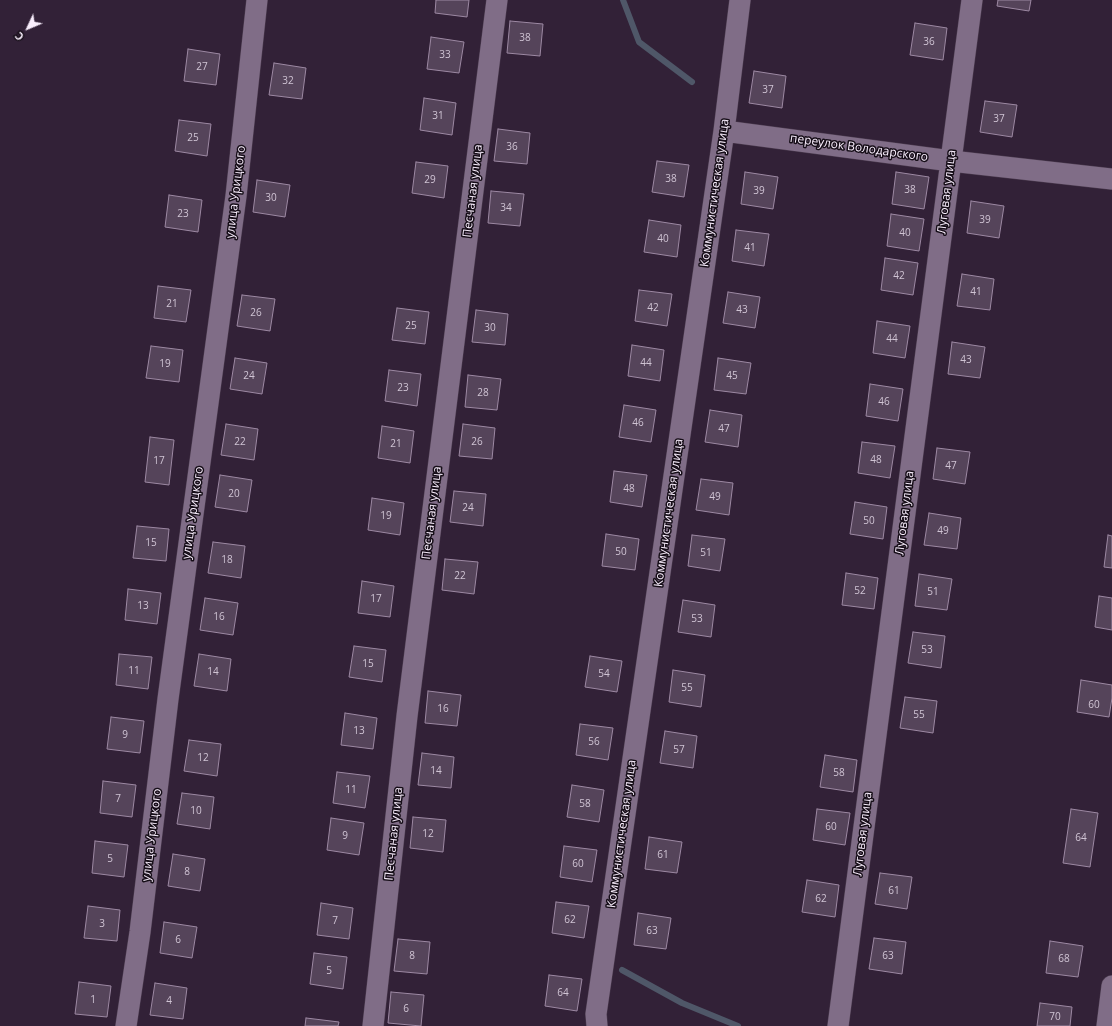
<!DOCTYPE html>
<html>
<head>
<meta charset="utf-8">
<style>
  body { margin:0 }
  #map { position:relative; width:1112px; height:1026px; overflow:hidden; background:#322137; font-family:"Open Sans",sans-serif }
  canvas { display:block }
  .north { position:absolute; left:8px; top:8px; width:40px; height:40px; -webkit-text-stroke:3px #160e18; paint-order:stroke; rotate:226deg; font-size:11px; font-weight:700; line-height:16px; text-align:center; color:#f9eefd }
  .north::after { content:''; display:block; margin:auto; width:14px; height:18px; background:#f9eefd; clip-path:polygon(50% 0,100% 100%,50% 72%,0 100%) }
</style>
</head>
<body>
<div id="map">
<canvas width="1112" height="1026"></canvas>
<div class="north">С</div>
</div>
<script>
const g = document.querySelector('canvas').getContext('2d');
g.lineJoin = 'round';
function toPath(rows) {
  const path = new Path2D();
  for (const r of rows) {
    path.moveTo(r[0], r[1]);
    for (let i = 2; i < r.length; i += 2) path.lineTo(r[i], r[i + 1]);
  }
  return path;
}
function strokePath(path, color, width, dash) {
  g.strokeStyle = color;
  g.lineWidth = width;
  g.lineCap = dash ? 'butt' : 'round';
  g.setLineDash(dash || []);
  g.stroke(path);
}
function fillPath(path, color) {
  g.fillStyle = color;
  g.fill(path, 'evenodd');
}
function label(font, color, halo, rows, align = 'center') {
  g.font = font + ' "Open Sans",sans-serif';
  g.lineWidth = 3;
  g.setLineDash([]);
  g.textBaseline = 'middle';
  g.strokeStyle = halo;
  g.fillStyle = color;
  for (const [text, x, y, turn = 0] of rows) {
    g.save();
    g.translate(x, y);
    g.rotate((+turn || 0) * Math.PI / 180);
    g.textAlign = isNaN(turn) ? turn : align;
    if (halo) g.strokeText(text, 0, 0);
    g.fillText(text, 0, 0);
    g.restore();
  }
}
const stream = toPath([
  [623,0,639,42,692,82],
  [622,970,682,1003,738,1026]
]);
const building = toPath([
  [436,0,469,0,467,17,435,13,436,0],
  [998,0,1031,0,1029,11,997,6,998,0],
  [510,21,543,24,540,56,507,53,510,21],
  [915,23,947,28,943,60,910,55,915,23],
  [431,37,464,42,459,73,427,69,431,37],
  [188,49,220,54,216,85,184,81,188,49],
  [274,63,306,68,302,99,269,95,274,63],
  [754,71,786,76,782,108,749,103,754,71],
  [424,98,456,103,452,135,420,130,424,98],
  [985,101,1017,105,1012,137,980,132,985,101],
  [179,120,211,124,207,156,175,151,179,120],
  [498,129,530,133,527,164,494,161,498,129],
  [657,161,689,165,684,197,652,192,657,161],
  [416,162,448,166,444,198,412,193,416,162],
  [745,172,778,177,773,209,741,204,745,172],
  [896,172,929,177,924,209,892,204,896,172],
  [257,180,290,185,285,217,253,212,257,180],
  [491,191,524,194,520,226,488,223,491,191],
  [169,195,202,200,198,232,165,227,169,195],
  [971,201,1004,206,999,238,967,233,971,201],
  [891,214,924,219,919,251,887,246,891,214],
  [649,220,681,225,677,257,644,252,649,220],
  [736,230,769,234,764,266,732,261,736,230],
  [885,258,918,263,913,295,881,290,885,258],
  [962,274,994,279,990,310,957,306,962,274],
  [158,286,191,290,186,322,154,318,158,286],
  [639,290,672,294,667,326,635,321,639,290],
  [728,292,760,297,755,328,723,323,728,292],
  [242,295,275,299,270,331,237,326,242,295],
  [397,308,429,312,425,344,392,340,397,308],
  [476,310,508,314,505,345,472,342,476,310],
  [877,321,910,326,905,358,873,353,877,321],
  [952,342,985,347,980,378,948,374,952,342],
  [632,345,664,350,660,381,628,376,632,345],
  [151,346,183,350,179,382,146,378,151,346],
  [235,358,267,363,262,394,230,389,235,358],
  [718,358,751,363,746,394,714,390,718,358],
  [389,370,421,374,417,406,385,401,389,370],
  [468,375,501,379,497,410,465,407,468,375],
  [870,384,903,389,898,421,866,416,870,384],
  [624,405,656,410,651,442,619,437,624,405],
  [710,410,742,415,738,447,705,442,710,410],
  [226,424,258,429,254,460,221,455,226,424],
  [463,424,495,428,492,459,459,456,463,424],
  [382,426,414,431,410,463,378,458,382,426],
  [150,437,174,440,169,485,145,482,150,437],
  [862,442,895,446,890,478,858,473,862,442],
  [937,448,970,452,965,484,933,479,937,448],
  [614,471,647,475,642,507,610,502,614,471],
  [220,475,252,480,247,512,215,507,220,475],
  [701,479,733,483,729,515,696,510,701,479],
  [454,491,486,494,483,526,450,522,454,491],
  [372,498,404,503,400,535,368,530,372,498],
  [855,502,887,507,883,539,850,534,855,502],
  [929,513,961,518,957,549,924,545,929,513],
  [137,526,169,529,166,561,133,558,137,526],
  [606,534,639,539,635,570,602,566,606,534],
  [692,535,725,539,720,571,688,566,692,535],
  [1108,535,1112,536,1112,568,1104,567,1108,535],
  [213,542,245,546,241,578,208,573,213,542],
  [445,559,478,562,474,594,442,590,445,559],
  [846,573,878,578,874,609,842,605,846,573],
  [919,574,952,579,947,610,915,606,919,574],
  [362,581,394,586,390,617,358,613,362,581],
  [128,589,161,593,157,624,125,620,128,589],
  [1099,596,1112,598,1112,630,1095,627,1099,596],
  [205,598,238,603,233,635,200,630,205,598],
  [683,600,715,605,711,637,678,632,683,600],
  [913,632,945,636,941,668,908,663,913,632],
  [354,646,386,650,382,682,349,677,354,646],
  [119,654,152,657,148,689,116,685,119,654],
  [199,654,231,659,227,691,194,686,199,654],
  [590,656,622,661,617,692,585,687,590,656],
  [673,670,705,675,701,707,669,702,673,670],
  [1081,680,1112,685,1112,698,1109,717,1077,712,1081,680],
  [428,691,461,695,457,726,425,723,428,691],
  [905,697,937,701,933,733,900,728,905,697],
  [345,713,377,718,373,749,341,745,345,713],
  [111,717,144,721,140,753,107,749,111,717],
  [580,724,613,728,608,760,576,755,580,724],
  [665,731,697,736,693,768,660,763,665,731],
  [189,740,221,744,217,776,184,771,189,740],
  [422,753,454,757,451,788,418,785,422,753],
  [825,755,857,760,853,792,820,787,825,755],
  [337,772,370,776,365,808,333,803,337,772],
  [103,781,136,785,132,817,100,813,103,781],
  [572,785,604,790,599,822,567,817,572,785],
  [182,793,214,797,210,829,177,824,182,793],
  [817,809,850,813,845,845,813,840,817,809],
  [1071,809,1098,813,1090,867,1063,863,1071,809],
  [413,817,446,820,443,852,410,848,413,817],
  [331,818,364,823,359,855,327,850,331,818],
  [649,837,682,842,677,873,645,869,649,837],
  [95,841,128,845,124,877,92,873,95,841],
  [564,846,597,850,592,882,560,877,564,846],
  [173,854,205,859,200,891,168,886,173,854],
  [880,873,912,877,907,909,875,904,880,873],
  [807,880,839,885,835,917,802,912,807,880],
  [556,902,589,906,584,938,552,933,556,902],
  [321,903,353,908,349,939,317,935,321,903],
  [88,906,120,910,117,941,84,938,88,906],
  [638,913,671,918,666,949,634,945,638,913],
  [164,922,197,927,192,958,160,953,164,922],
  [874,938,906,942,902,974,869,969,874,938],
  [398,939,430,942,427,974,394,971,398,939],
  [1050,941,1083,946,1078,977,1046,973,1050,941],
  [314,953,347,957,343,989,310,984,314,953],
  [549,975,582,979,577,1011,545,1006,549,975],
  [79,982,111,986,107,1017,75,1014,79,982],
  [155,983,187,988,183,1019,150,1015,155,983],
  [391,992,424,995,421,1026,388,1023,391,992],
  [1040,1003,1072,1007,1070,1026,1037,1026,1040,1003],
  [306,1018,339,1022,338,1026,305,1026,306,1018]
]);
const minor = toPath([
  [724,131,951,161,1112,179],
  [126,1026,140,932,168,699,236,196,257,0],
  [373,1026,407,716,497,0],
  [597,1026,596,1014,724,131,740,0],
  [838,1026,972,0],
  [1107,1026,1112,986]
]);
const numberNames = [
  ["38",525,38],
  ["36",929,42],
  ["33",445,55],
  ["27",202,67],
  ["32",288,81],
  ["37",768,90],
  ["31",438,116],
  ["37",999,119],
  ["25",193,138],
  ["36",512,147],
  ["38",671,179],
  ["29",430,180],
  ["38",910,190],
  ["39",759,191],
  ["30",271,198],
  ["34",506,208],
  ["23",183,214],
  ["39",985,220],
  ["40",905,233],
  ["40",663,239],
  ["41",750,248],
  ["42",899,276],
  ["41",976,292],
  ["21",172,304],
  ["42",653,308],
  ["43",742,310],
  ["26",256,313],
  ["25",411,326],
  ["30",490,328],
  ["44",892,339],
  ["43",966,360],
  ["44",646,363],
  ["19",165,364],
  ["24",249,376],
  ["45",732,376],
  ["23",403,388],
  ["28",483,393],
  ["46",884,402],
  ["46",638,423],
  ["47",724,429],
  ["22",240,442],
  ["26",477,442],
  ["21",396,444],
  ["48",876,460],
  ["17",159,461],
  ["47",951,466],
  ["48",629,489],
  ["20",234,494],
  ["49",715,497],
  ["24",468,508],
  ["19",386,516],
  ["50",869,521],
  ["49",943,531],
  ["15",151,543],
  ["50",621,552],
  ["51",706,553],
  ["18",227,560],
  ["22",460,576],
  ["52",860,591],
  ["51",933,592],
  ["17",376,599],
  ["13",143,606],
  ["16",219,617],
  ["53",697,619],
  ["53",927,650],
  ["15",368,664],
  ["11",134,671],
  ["14",213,672],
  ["54",604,674],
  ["55",687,688],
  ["60",1094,705],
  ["16",443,709],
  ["55",919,715],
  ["13",359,731],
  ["9",125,735],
  ["56",594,742],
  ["57",679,750],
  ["12",203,758],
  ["14",436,771],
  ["58",839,773],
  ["11",351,790],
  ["7",118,799],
  ["58",585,804],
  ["10",196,811],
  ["60",831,827],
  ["12",428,834],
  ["9",345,836],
  ["64",1081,838],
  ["61",663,855],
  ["5",110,859],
  ["60",578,864],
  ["8",187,872],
  ["61",894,891],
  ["62",821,899],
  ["62",570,920],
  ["7",335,921],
  ["3",102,924],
  ["63",652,931],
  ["6",178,940],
  ["8",412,956],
  ["63",888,956],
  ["68",1064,959],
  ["5",329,971],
  ["64",563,993],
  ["1",93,1000],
  ["4",169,1001],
  ["6",406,1009],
  ["70",1055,1017]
];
const streetNames = [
  ["переулок Володарского",859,148,8],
  ["Песчаная улица",473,191,-83],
  ["улица Урицкого",236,192,-83],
  ["Луговая улица",947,192,-83],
  ["Коммунистическая улица",715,193,-82],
  ["улица Урицкого",193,513,-82],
  ["Песчаная улица",432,513,-83],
  ["Коммунистическая улица",669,513,-82],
  ["Луговая улица",905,513,-83],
  ["Песчаная улица",394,834,-84],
  ["Коммунистическая улица",622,834,-82],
  ["Луговая улица",863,834,-83],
  ["улица Урицкого",152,835,-83]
];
strokePath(stream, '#4f5768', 6);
fillPath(building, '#55445a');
strokePath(building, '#9d89a3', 1);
strokePath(minor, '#4b3c4f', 22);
strokePath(minor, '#806d87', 21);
label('10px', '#d0c4d4', null, numberNames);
label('12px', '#f9eefd', '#160e18', streetNames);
</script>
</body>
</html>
